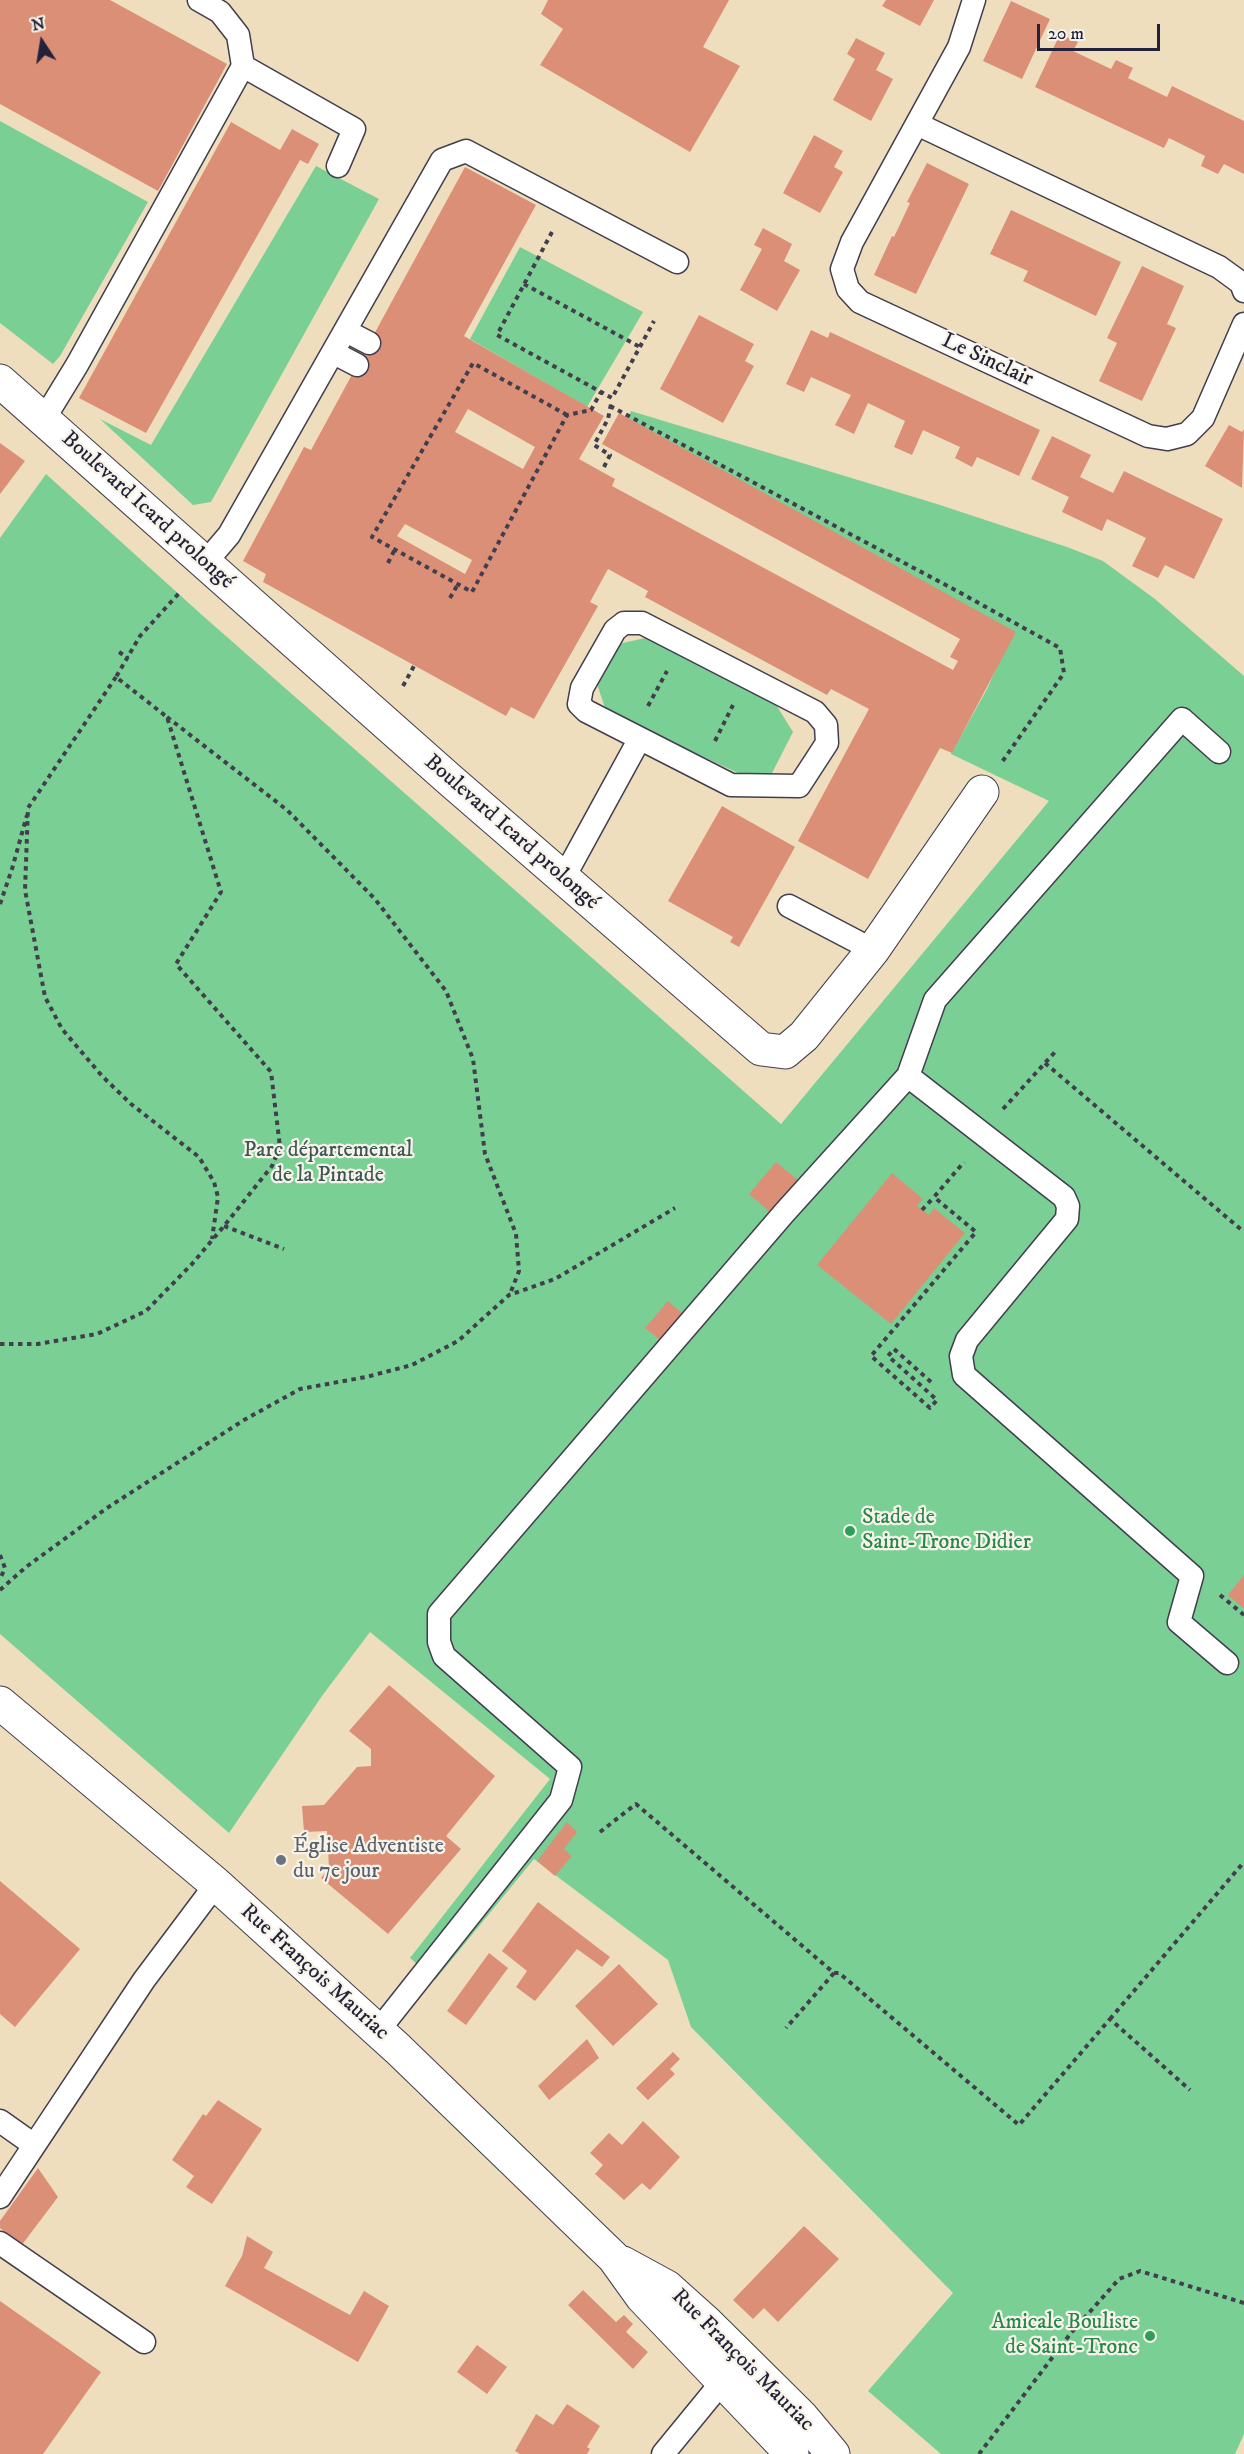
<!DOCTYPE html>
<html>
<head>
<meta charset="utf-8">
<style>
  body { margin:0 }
  #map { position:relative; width:1244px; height:2454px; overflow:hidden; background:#efdebd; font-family:"IM FELL DW Pica",serif }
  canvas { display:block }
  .north { position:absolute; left:12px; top:12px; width:60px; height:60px; -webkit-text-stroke:4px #f7f3e8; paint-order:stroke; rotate:348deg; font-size:16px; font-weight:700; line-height:24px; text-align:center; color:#22223b }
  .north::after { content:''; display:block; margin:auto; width:21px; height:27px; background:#22223b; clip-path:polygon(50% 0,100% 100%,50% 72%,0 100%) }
  .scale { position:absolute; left:1037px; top:24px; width:123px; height:27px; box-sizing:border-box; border:3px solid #22223b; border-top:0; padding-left:8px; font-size:18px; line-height:21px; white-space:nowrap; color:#22223b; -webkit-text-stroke:4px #f7f3e8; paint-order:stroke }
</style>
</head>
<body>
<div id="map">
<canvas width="1244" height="2454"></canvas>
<div class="north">N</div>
<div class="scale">20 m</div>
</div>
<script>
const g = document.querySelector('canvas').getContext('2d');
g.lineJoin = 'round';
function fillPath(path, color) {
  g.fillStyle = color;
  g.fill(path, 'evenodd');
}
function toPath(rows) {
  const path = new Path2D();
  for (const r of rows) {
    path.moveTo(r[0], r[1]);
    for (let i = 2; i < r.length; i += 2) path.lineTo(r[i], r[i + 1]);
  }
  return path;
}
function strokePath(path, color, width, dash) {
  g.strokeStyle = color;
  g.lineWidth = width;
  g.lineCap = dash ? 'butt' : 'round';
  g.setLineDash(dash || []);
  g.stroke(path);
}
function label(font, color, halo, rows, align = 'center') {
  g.font = font + ' "IM FELL DW Pica",serif';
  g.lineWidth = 4.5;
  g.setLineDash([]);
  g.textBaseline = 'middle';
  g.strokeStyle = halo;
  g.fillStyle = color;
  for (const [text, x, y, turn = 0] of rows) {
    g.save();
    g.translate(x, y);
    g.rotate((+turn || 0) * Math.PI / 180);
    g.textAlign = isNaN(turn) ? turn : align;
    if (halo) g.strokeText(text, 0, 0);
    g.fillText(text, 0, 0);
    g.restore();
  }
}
const green = toPath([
  [0,121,148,202,60,356,53,364,0,323],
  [316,166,379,199,211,502,193,505,100,419,151,445],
  [520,247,643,312,587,407,470,339],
  [631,411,937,504,1067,547,1103,561,1155,599,1244,676,1244,2434,1235,2454,941,2454,868,2391,953,2293,691,2027,668,1960,534,1859,435,1980,410,1958,550,1779,370,1632,322,1696,229,1833,0,1634,0,538,46,474,202,615,781,1124,1049,801,951,754,987,689,1000,660,628,418],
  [645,638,775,703,793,732,771,775,742,775,606,711,597,684,618,644]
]);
const building = toPath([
  [0,0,110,0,227,64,158,191,0,104],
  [548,0,729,0,703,47,740,66,690,152,540,65,563,29,541,14],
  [886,0,934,0,920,26,882,6],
  [1011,1,1050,19,1022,79,983,61],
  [1060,34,1078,42,1073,51,1111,69,1116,60,1133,68,1128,78,1167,97,1172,86,1244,121,1244,174,1224,164,1218,174,1201,166,1205,156,1169,138,1164,148,1035,87],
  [856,38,885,53,876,70,893,79,871,121,833,100,855,59,847,54],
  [231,122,280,150,292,129,319,144,308,164,300,160,146,433,79,398],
  [814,135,843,151,834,167,843,172,820,213,783,193],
  [927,163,969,184,916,294,874,275,892,236,894,237,910,203,907,202],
  [465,167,536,205,464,336,604,416,579,459,615,479,612,486,953,670,958,661,950,657,960,639,602,444,619,413,1016,632,952,753,940,748,868,879,798,841,869,709,831,689,827,695,645,597,648,591,608,569,590,602,598,606,534,719,511,707,506,716,263,582,266,574,243,561,304,447,311,450],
  [468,409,535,447,523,469,455,432],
  [405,524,472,560,465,574,397,536],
  [1011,210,1121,262,1096,316,1023,281,1028,271,990,254],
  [763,228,792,244,784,261,800,270,777,311,740,290,762,249,754,245],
  [1142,266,1184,286,1167,324,1176,328,1142,401,1099,381,1117,343,1107,338],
  [699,315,754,344,745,361,754,366,723,423,660,389],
  [811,330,828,338,830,332,1040,430,1019,476,977,457,972,467,955,458,960,447,923,430,912,455,894,447,905,421,868,403,854,434,835,425,851,395,811,377,804,392,786,384],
  [1229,425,1242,432,1244,429,1242,488,1205,466],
  [1052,436,1091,455,1080,477,1113,493,1124,471,1223,519,1194,579,1165,565,1158,578,1132,566,1146,538,1107,519,1102,531,1062,512,1069,497,1031,479],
  [0,443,25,461,0,494],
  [722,806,795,847,739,947,730,942,733,937,668,901],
  [776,1162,798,1180,771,1213,749,1194],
  [892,1173,923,1199,917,1206,929,1215,934,1208,965,1233,891,1324,817,1265],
  [668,1301,682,1313,660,1340,645,1328],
  [1244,1575,1244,1609,1228,1595],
  [389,1685,495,1776,446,1836,461,1849,388,1934,321,1878,329,1868,327,1831,304,1832,302,1806,324,1805,357,1767,371,1766,371,1749,349,1731],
  [567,1822,577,1832,564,1849,572,1856,555,1876,537,1861],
  [0,1881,80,1949,15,2027,0,2014],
  [538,1902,610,1957,602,1967,577,1949,535,2001,516,1987,527,1971,502,1951],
  [489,1953,508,1968,466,2025,447,2011],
  [619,1964,658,2004,613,2046,575,2006],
  [587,2039,599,2058,549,2100,538,2086],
  [673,2052,680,2059,670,2069,675,2074,648,2100,636,2088],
  [218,2100,262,2129,212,2204,186,2187,194,2176,172,2160,203,2114,206,2116],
  [643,2121,680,2157,650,2190,642,2183,624,2200,595,2174,603,2165,590,2153,609,2133,622,2145],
  [38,2168,58,2197,21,2246,0,2228,0,2221],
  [804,2226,839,2259,778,2322,764,2308,753,2319,733,2300],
  [247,2236,273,2252,264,2268,350,2315,364,2291,389,2306,358,2362,225,2286,242,2256],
  [583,2290,616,2322,624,2315,633,2324,626,2332,648,2352,633,2369,568,2305],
  [0,2301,101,2372,43,2454,0,2454],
  [477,2345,507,2367,487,2394,457,2372],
  [567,2404,600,2426,587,2447,590,2449,587,2454,520,2454,515,2451,536,2414,553,2425]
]);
const path = toPath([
  [552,232,497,335,612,398,654,321],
  [524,284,640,347],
  [610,406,957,591,1060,648,1064,673,1002,762],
  [567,415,473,363,372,537,472,592,567,415,591,410,601,392],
  [604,467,610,455,594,445,608,419,611,404],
  [388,563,395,549],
  [450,598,458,584],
  [119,652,128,658],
  [116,677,28,808,25,890,45,997,62,1029,102,1076,131,1104,199,1157,214,1182,218,1197,212,1239],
  [403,686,414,666],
  [648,706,667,671],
  [167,717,287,810,375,899,446,991,473,1059,485,1154,516,1234,519,1271,510,1294],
  [715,741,733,705],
  [0,904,12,869,27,815],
  [1045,1063,1244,1232],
  [1003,1109,1055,1052],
  [922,1210,934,1197],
  [224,1226,284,1249],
  [0,1344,38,1344,97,1334,146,1311,192,1264,224,1226,272,1166,280,1147,271,1072,176,964,221,892,167,717,116,677,140,636,181,591],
  [931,1382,894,1349,888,1356,937,1400,930,1408,871,1356,976,1232,934,1197,964,1162],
  [0,1555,5,1568,0,1579],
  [0,1590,26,1567,107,1508,244,1420,300,1389,366,1377,412,1365,458,1341,509,1295,555,1279,675,1208],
  [1220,1595,1244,1615],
  [600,1832,636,1804,834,1973,786,2028],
  [834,1973,839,1973,1019,2125,1110,2019,1190,2090],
  [1110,2019,1244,1862],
  [979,2454,1071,2333,1119,2279,1140,2271,1244,2303]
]);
const lane = toPath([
  [199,0,220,12,238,35,243,66,354,129,338,166],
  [974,0,959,47,852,242,842,269,848,289,860,302,1148,436,1167,439,1187,434,1203,418,1244,324],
  [917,124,1219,267,1241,283,1244,291],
  [346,331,369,343],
  [334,353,357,365],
  [44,419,77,365,243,66],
  [205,563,229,535,442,160,466,151,677,262],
  [624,623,642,623,815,712,826,725,827,743,799,786,731,785,586,711,579,704,582,688,615,630,624,623],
  [563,879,639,740],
  [789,906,873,950],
  [908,1076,1064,1197,1068,1206,1067,1219,967,1340,961,1356,964,1375,1192,1576,1179,1622,1227,1663],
  [378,2031,561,1800,570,1767,444,1656,439,1642,439,1614,785,1212,908,1076,935,1000,1182,719,1219,752],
  [0,2121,34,2145],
  [0,2197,144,1980,216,1884],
  [0,2243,144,2342],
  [663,2454,731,2371]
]);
const street = toPath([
  [0,381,450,780,761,1049,785,1052,804,1036,873,950,982,792],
  [0,1703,216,1884,398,2049,614,2258,642,2297,792,2454],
  [623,2263,667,2287,706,2322,802,2417,833,2454]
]);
const markers = [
  [850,1531,6,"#2e9e5b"],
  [281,1860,6,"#6b7280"],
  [1150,2336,6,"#2e9e5b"]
];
const streetNames = [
  ["Le Sinclair",987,361,25],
  ["Boulevard Icard prolongé",147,511,42],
  ["Boulevard Icard prolongé",511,833,41],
  ["Rue François Mauriac",314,1973,42],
  ["Rue François Mauriac",742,2361,45]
];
const parkNames = [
  ["Parc départemental",328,1151],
  ["de la Pintade",328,1176]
];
const leisureNames = [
  ["Stade de",862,1518],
  ["Saint-Tronc Didier",862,1543],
  ["Amicale Bouliste",1138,2323,"right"],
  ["de Saint-Tronc",1138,2348,"right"]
];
const worshipNames = [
  ["Église Adventiste",293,1847],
  ["du 7e jour",293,1872]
];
fillPath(green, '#7ad094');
fillPath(building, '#dc8f77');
strokePath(lane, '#413e4e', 25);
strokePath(street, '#413e4e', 35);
strokePath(path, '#413e4e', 4, [4.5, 4.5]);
strokePath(lane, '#fff', 22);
strokePath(street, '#fff', 33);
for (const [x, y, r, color] of markers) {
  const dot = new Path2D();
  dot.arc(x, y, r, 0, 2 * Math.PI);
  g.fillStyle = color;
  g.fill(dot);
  strokePath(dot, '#f7f3e8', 2);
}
label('22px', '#22223b', '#f7f3e8', streetNames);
label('22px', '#3c5656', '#f7f3e8', parkNames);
label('22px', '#27864d', '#f7f3e8', leisureNames, 'left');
label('22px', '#5b616d', '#f7f3e8', worshipNames, 'left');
</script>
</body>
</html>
